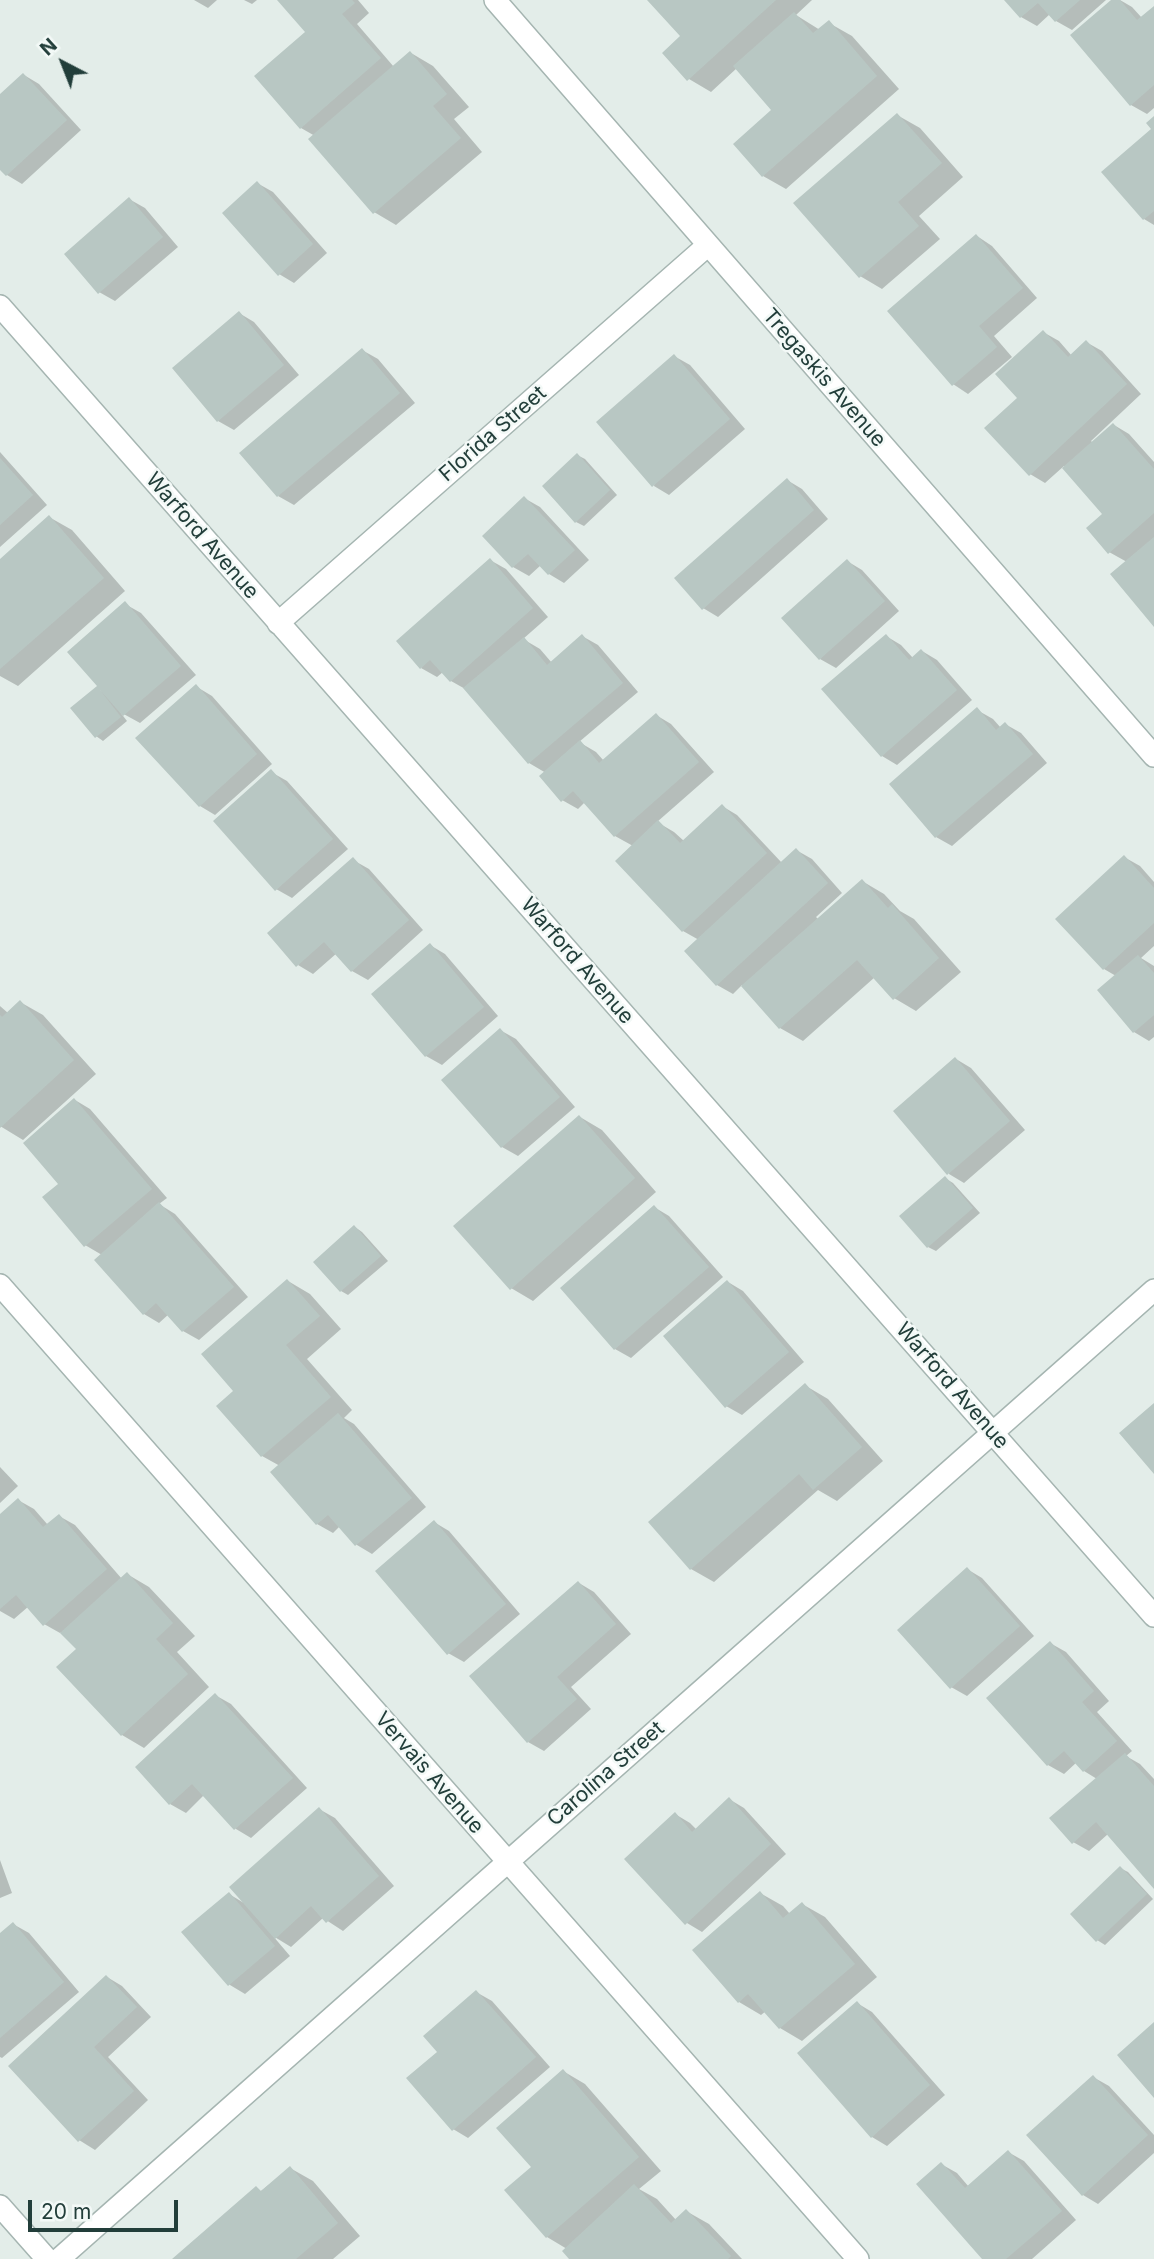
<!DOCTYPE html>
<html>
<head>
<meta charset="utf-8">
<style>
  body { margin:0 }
  #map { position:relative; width:1154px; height:2259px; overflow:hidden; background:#e3ede9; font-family:Inter,sans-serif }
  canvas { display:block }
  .north { position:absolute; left:28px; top:28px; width:70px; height:70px; -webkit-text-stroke:5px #f3f9f7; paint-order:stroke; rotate:318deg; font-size:19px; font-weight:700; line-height:28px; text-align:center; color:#223e3a }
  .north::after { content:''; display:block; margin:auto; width:24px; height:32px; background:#223e3a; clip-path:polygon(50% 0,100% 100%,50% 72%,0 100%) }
  .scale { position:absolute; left:28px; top:2200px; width:150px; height:32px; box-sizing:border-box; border:4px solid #223e3a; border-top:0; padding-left:9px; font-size:21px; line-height:24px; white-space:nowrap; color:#223e3a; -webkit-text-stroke:5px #f3f9f7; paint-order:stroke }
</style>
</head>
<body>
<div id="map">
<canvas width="1154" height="2259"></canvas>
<div class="north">N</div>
<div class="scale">20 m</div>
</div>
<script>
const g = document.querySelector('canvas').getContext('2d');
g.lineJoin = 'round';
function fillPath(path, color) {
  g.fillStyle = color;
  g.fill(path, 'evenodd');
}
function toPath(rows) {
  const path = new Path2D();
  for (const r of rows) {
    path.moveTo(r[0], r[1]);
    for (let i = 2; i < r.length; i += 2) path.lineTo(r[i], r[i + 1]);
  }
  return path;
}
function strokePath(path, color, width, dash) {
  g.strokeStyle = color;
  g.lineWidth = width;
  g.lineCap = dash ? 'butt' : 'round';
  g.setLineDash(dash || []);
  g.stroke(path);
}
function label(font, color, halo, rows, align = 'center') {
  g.font = font + ' Inter,sans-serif';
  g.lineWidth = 5;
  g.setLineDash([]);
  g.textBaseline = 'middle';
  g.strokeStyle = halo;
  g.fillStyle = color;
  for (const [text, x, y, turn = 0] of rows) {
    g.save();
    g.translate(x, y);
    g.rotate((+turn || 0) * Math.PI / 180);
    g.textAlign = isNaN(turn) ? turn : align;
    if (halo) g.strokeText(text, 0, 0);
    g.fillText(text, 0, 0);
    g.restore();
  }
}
const shadow = toPath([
  [194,0,217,0,208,8],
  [244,0,257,0,252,4],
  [279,0,358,0,369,13,357,24,394,67,411,53,433,66,469,107,454,119,482,152,396,225,374,212,315,136,301,128,307,32],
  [649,0,812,0,796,15,820,30,829,23,852,36,899,89,786,189,763,176,773,110,737,68,711,92,689,79,682,36],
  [1007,0,1106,0,1072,30,1056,21,1050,14,1037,26,1021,17],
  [1113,0,1120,0,1132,7,1142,18,1154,8,1154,108,1147,114,1131,105],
  [24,75,39,84,81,130,22,184,7,175,0,167,0,97],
  [897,115,920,128,963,177,919,216,940,239,882,289,860,276],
  [1154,119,1154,225,1144,219],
  [257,183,273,192,327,253,294,283,279,274],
  [129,199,145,208,178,247,115,301,99,292],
  [977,236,992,246,1037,298,994,336,1012,357,968,394,953,384],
  [239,313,254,322,299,375,234,430,218,421],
  [1043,332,1059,341,1072,356,1086,342,1102,351,1141,394,1091,441,1093,443,1114,425,1129,434,1154,462,1154,624,1127,562,1109,552,1105,514,1064,466,1045,483,1030,474,1019,398],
  [362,350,378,359,415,403,294,505,278,496],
  [674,356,690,365,745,429,669,495,654,486],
  [0,452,47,505,0,547],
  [577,455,585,459,617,495,584,526,576,522],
  [787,480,802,489,828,519,718,617,703,608],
  [524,498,540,507,589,560,564,583,549,574,541,565,529,576,513,567,485,536],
  [49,517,72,530,125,591,18,686,0,676,0,561],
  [490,560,506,569,548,617,523,639,540,649,552,663,582,636,598,645,638,692,579,742,596,752,604,761,656,715,671,724,714,772,657,822,674,832,684,841,722,806,737,815,782,863,796,850,812,859,842,893,816,917,818,919,862,881,884,894,900,911,914,919,961,972,916,1011,894,998,875,977,803,1041,780,1028,742,985,733,994,717,985,699,940,683,931,617,861,633,846,615,836,585,802,578,809,562,800,546,773,529,763,467,690,451,681,443,672,437,677,421,668],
  [847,561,862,570,899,611,836,668,820,659],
  [125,604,141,613,196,675,140,723,120,712,127,721,103,741,96,736,97,689,105,693],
  [886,636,901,645,913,658,922,651,937,660,972,700,897,765,882,756],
  [197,687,212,696,272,764,215,815,200,806],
  [977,710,993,719,1001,728,1005,724,1021,733,1047,763,952,846,936,837],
  [271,772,287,781,348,849,292,898,276,889],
  [1124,857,1140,866,1154,882,1154,946,1141,958,1154,966,1154,1037,1149,1041,1134,1032,1116,976,1104,969],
  [353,860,369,869,423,930,368,980,352,971,337,953,313,974,298,965],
  [430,945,445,954,498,1016,442,1065,426,1056,373,994],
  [20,1002,43,1015,96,1074,23,1140,0,1126,0,1006,8,1013],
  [500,1030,516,1039,575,1107,518,1156,502,1147],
  [956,1059,971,1068,1025,1130,964,1183,949,1174],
  [75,1100,90,1109,167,1198,159,1204,175,1214,248,1297,199,1340,183,1331,169,1314,159,1323,144,1314,102,1255,85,1245,61,1184],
  [580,1117,602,1130,656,1192,533,1301,511,1288],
  [945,1178,953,1183,980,1213,936,1251,928,1247],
  [654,1207,669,1216,723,1277,631,1358,615,1349,563,1288],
  [355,1227,362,1232,388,1261,348,1295,341,1291],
  [288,1281,310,1294,341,1329,307,1359,352,1410,344,1418,354,1424,426,1507,372,1554,357,1545,340,1526,333,1533,317,1524,272,1472,280,1466,262,1456,219,1406,236,1391],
  [728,1282,743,1291,804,1362,742,1415,726,1406],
  [806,1386,828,1399,883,1461,837,1501,818,1490,714,1582,691,1569,650,1522],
  [0,1467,18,1486,0,1503],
  [18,1500,34,1509,48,1525,59,1516,75,1525,122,1579,127,1574,149,1587,195,1636,177,1652,209,1687,144,1748,122,1735,78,1649,62,1632,60,1633,44,1624,29,1606,14,1619,0,1611,0,1516],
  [434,1522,449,1531,520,1614,464,1662,448,1653],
  [967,1569,982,1578,1034,1636,967,1696,951,1687],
  [579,1583,594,1592,631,1634,571,1687,591,1709,544,1751,528,1742],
  [1050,1643,1066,1652,1109,1701,1097,1712,1132,1751,1126,1756,1140,1764,1154,1779,1154,1886,1108,1834,1089,1851,1073,1842,1097,1779,1084,1771,1077,1762,1064,1774,1048,1765],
  [215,1695,231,1704,307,1788,251,1838,236,1829,204,1795,186,1813,170,1804],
  [729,1799,744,1808,786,1854,702,1932,687,1923,675,1814,690,1823,697,1830],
  [319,1809,335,1818,394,1886,343,1931,323,1918,291,1947,273,1936,290,1956,245,1994,230,1985,184,1932,229,1894,244,1903],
  [0,1860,12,1893,0,1898],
  [1120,1868,1128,1872,1153,1899,1105,1945,1097,1940],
  [760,1893,783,1906,790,1914,802,1904,825,1917,877,1977,802,2041,780,2028,766,2011,761,2015,739,2002],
  [13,1924,29,1933,79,1992,2,2058,0,2057,0,1936],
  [107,1977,122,1986,151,2017,108,2057,148,2100,95,2150,79,2140,10,2066],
  [476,1992,492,2001,550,2067,468,2138,453,2129,439,2052],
  [857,2003,872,2012,945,2095,887,2146,872,2137],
  [563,2071,585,2084,661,2171,639,2189,657,2199,676,2220,686,2211,709,2224,742,2259,572,2259,567,2249,547,2237,533,2167],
  [1093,2077,1109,2086,1154,2135,1154,2153,1098,2204,1083,2195],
  [1008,2152,1024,2161,1076,2220,1032,2259,984,2259,941,2164,957,2173,969,2187],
  [290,2168,313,2181,360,2236,333,2259,175,2259]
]);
const building = toPath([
  [277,0,352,0,355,3,342,14,381,58,300,129,254,76,305,32],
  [647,0,776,0,687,81,662,53,680,36],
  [1004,0,1080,0,1055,22,1038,3,1020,18],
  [1111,0,1120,0,1137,20,1154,6,1154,85,1130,106,1070,35],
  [794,12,813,33,829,20,877,76,762,177,733,144,771,110,733,66],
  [410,51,447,94,433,106,461,138,373,214,308,139],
  [23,73,67,120,6,176,0,170,0,94],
  [897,113,942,163,898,202,919,226,859,278,793,203],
  [1154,116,1154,211,1143,220,1101,172,1151,129,1146,123],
  [257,181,313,244,278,276,222,213],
  [129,197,163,237,98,294,64,254],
  [976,234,1023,288,979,326,997,347,952,386,887,311],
  [239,311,284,365,217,422,172,368],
  [1043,330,1068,357,1086,340,1127,384,1029,476,984,428,1017,398,995,374],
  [362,348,400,393,277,497,239,453],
  [674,354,730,419,652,487,596,422],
  [1113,423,1154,469,1154,513,1108,554,1086,528,1102,514,1062,468],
  [577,453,610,490,575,523,542,486],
  [0,458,33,495,0,525],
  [787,478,814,510,702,610,674,578],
  [524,496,575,550,548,575,528,554,512,568,482,536],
  [49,515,104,578,0,669,0,559],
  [1154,537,1154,627,1110,574],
  [490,558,533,608,450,682,430,660,420,669,396,641],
  [847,559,885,601,819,660,781,618],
  [125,601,181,666,123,716,100,690,121,717,95,738,70,708,97,686,67,652],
  [582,634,623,683,528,764,463,688,524,637,547,665],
  [886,634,909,660,921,649,957,690,881,757,821,689],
  [196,684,257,754,199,807,135,738],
  [977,707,996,730,1005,722,1033,754,935,838,889,784],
  [656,713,699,762,614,837,573,791,561,802,539,776,580,740,599,763],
  [271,769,333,839,275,891,213,821],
  [722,804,767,853,682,932,615,861,658,820,680,843],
  [796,848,828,883,716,986,684,951],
  [1124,855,1154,888,1154,923,1103,970,1055,919],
  [353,857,409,920,351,972,324,942,296,967,267,933],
  [862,879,888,908,892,904,939,958,893,1000,857,960,779,1029,741,986],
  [430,943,484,1007,425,1057,371,994],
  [1138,955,1154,973,1154,1015,1133,1033,1097,990],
  [20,1000,74,1060,0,1128,0,1015,2,1017],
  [500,1028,560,1097,501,1148,441,1080],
  [955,1057,1010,1121,947,1175,893,1111],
  [74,1098,152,1189,84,1247,42,1197,58,1184,23,1143],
  [579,1115,635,1178,510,1290,453,1226],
  [945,1176,973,1208,927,1248,899,1216],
  [159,1202,234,1287,182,1332,156,1303,143,1315,94,1260],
  [654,1205,709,1267,614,1350,560,1288],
  [354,1225,381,1256,340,1292,313,1262],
  [287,1279,320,1316,286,1345,331,1397,261,1457,216,1406,233,1391,201,1354],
  [727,1280,789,1352,725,1408,663,1336],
  [805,1383,862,1447,813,1490,799,1474,690,1570,648,1522],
  [1154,1403,1154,1474,1119,1433],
  [338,1413,412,1498,355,1546,328,1515,316,1525,270,1472],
  [18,1498,43,1527,59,1514,107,1569,43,1626,16,1595,0,1609,0,1514],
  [434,1520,506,1604,447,1655,375,1571],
  [967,1567,1020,1626,950,1689,897,1630],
  [127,1572,173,1623,156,1639,188,1674,121,1736,56,1667,76,1649,60,1633],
  [578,1581,616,1624,557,1677,577,1699,527,1743,469,1676],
  [1050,1641,1094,1691,1082,1702,1117,1741,1083,1772,1064,1751,1047,1766,986,1698],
  [215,1693,293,1778,234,1830,192,1784,169,1805,135,1767],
  [1125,1753,1154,1786,1154,1889,1096,1822,1072,1844,1049,1818],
  [729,1797,771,1844,685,1925,624,1859,675,1812,692,1832],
  [319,1807,379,1876,326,1923,311,1906,275,1939,229,1887],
  [1120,1866,1147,1894,1096,1942,1070,1914],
  [760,1891,783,1918,802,1902,855,1964,779,2029,748,1994,738,2003,692,1950],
  [229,1892,275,1946,228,1986,181,1932],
  [13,1922,64,1982,0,2038,0,1933],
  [106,1975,137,2007,94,2047,134,2091,78,2142,8,2066],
  [476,1990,536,2057,452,2131,406,2078,437,2052,423,2036],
  [857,2001,930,2085,871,2138,797,2053],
  [1154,2022,1154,2098,1117,2055],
  [563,2069,639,2157,546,2238,504,2190,531,2167,496,2128],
  [1093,2075,1148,2135,1082,2196,1026,2135],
  [1008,2150,1062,2211,1006,2259,982,2259,916,2184,941,2162,965,2188],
  [290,2166,338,2223,296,2259,172,2259,256,2186,261,2191],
  [634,2184,671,2223,686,2209,731,2256,728,2259,569,2259,562,2251]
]);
const minor = toPath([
  [495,0,1154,756],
  [0,306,1154,1616],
  [278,623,708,245],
  [0,1285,858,2259],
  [0,2206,47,2259],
  [59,2259,1154,1290]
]);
const streetNames = [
  ["Tregaskis Avenue",824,378,49],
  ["Florida Street",493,434,-41],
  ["Warford Avenue",202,536,49],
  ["Warford Avenue",577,961,49],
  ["Warford Avenue",952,1386,49],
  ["Vervais Avenue",429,1773,49],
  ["Carolina Street",606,1774,-41]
];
fillPath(shadow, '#0003');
fillPath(building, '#b8c7c3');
strokePath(minor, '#a5b5b1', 24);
strokePath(minor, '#fff', 21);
label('21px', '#223e3a', '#f3f9f7', streetNames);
</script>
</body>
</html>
